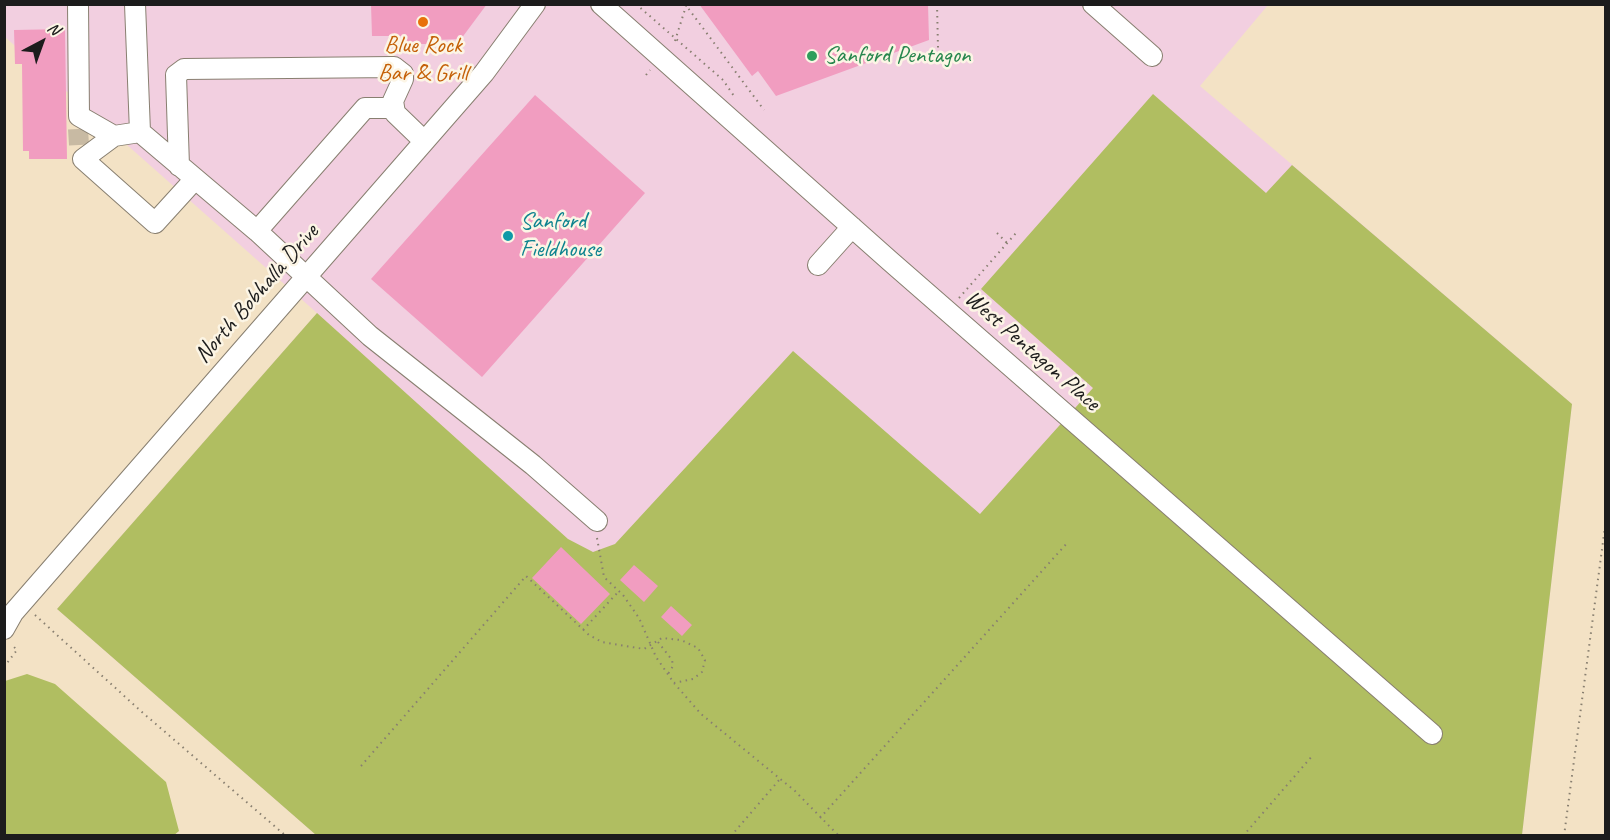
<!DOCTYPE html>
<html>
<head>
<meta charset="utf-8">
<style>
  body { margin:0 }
  #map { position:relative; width:1610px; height:840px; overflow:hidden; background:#f3e2c5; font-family:Caveat,sans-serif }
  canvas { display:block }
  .frame { position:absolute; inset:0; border:6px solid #1c1c1c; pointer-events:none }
  .north { position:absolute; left:12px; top:12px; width:60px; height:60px; -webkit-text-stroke:4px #fcf5e5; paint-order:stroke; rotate:41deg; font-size:16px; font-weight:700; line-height:24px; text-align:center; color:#1c1c1c }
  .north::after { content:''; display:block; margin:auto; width:21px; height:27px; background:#1c1c1c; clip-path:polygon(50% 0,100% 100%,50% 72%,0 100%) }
</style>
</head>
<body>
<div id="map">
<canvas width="1610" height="840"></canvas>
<div class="frame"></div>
<div class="north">N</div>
</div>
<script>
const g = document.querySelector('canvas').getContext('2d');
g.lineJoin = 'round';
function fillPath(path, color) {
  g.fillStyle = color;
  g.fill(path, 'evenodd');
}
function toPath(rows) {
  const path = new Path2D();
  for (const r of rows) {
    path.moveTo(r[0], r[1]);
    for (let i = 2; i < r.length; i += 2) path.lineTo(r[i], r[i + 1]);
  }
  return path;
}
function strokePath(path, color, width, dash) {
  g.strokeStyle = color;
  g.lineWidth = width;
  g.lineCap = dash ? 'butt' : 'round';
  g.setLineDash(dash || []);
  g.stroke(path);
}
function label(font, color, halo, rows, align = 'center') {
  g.font = font + ' Caveat,sans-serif';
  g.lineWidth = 5;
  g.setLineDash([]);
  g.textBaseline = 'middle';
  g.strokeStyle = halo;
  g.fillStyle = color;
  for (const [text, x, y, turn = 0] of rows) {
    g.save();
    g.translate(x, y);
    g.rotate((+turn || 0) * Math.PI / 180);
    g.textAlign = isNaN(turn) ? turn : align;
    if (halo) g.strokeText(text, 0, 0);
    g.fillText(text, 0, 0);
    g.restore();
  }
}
const built = toPath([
  [5,4,1268,5,1200,86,1572,404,1522,835,316,835,57,609,317,313,5,37]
]);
const green = toPath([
  [1153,94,1266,193,1292,165,1572,404,1522,835,316,835,57,609,317,313,568,539,593,552,615,544,793,351,980,514,1093,388,981,289],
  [27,674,55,684,166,782,179,831,173,836,5,835,5,681]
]);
const building = toPath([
  [371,4,487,4,461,39,435,40,435,44,406,44,405,36,372,36],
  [699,4,928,4,929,40,776,96,758,71,752,76],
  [65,29,67,159,29,159,29,151,23,151,22,64,15,64,14,30],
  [535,95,645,193,482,377,371,279],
  [561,547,610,594,581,624,532,578],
  [634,565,658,586,644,602,620,580],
  [671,606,692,625,682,636,661,617]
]);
const minorTunnel = toPath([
  [78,129,79,145]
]);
const path = toPath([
  [636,4,723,80,734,96],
  [685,4,764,110],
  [937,4,938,48],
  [675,41,686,6],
  [646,75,650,70],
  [997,233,1007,243],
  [959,298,1016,233],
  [597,538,604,577,623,595,639,618,656,657,674,683,701,714,795,791,839,836],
  [35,615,143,713,286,836],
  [583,630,619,591],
  [658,642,672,660,673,666,668,674],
  [4,667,17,650,13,646],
  [361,766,526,576,589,635,602,642,644,649,662,638,681,640,698,648,705,660,702,672,693,679,674,683],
  [820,818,1068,542],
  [731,836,780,779],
  [1243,836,1313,755],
  [1564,836,1606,519]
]);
const minor = toPath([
  [78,4,79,116,114,136,140,132,135,4],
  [601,4,890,261,1432,734],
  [1093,4,1152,56],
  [393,108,365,108,257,231,370,336,533,465,597,521],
  [140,132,257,231],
  [114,136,83,159,155,223,195,179],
  [179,166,176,75,184,69,394,67,403,74,403,79,393,101,395,113,424,141],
  [818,265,852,227],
  [4,629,13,613,484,73,535,4]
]);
const markers = [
  [423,22,6,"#e8710a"],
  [812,56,6,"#2e9e5b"],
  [508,236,6,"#0f9aa8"]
];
const foodNames = [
  ["Blue Rock",423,46],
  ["Bar & Grill",423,74]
];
const leisureNames = [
  ["Sanford Pentagon",824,56]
];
const cultureNames = [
  ["Sanford",520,222],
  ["Fieldhouse",520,250]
];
const streetNames = [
  ["North Bobhalla Drive",257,294,-49],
  ["West Pentagon Place",1032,351,41]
];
fillPath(built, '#f2cfe0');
fillPath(green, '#b0be61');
fillPath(building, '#f19dc0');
strokePath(minorTunnel, '#c8baa3', 20, [20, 10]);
strokePath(minor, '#887f70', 22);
strokePath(path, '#887f70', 2, [1.5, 4.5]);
strokePath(minor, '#fff', 20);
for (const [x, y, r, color] of markers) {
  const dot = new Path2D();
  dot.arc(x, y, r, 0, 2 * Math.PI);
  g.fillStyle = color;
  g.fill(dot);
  strokePath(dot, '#fcf5e5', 2);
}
label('24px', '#c56008', '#fcf5e5', foodNames);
label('24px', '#27864d', '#fcf5e5', leisureNames, 'left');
label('24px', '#0d838f', '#fcf5e5', cultureNames, 'left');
label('24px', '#1c1c1c', '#fcf5e5', streetNames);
</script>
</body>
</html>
